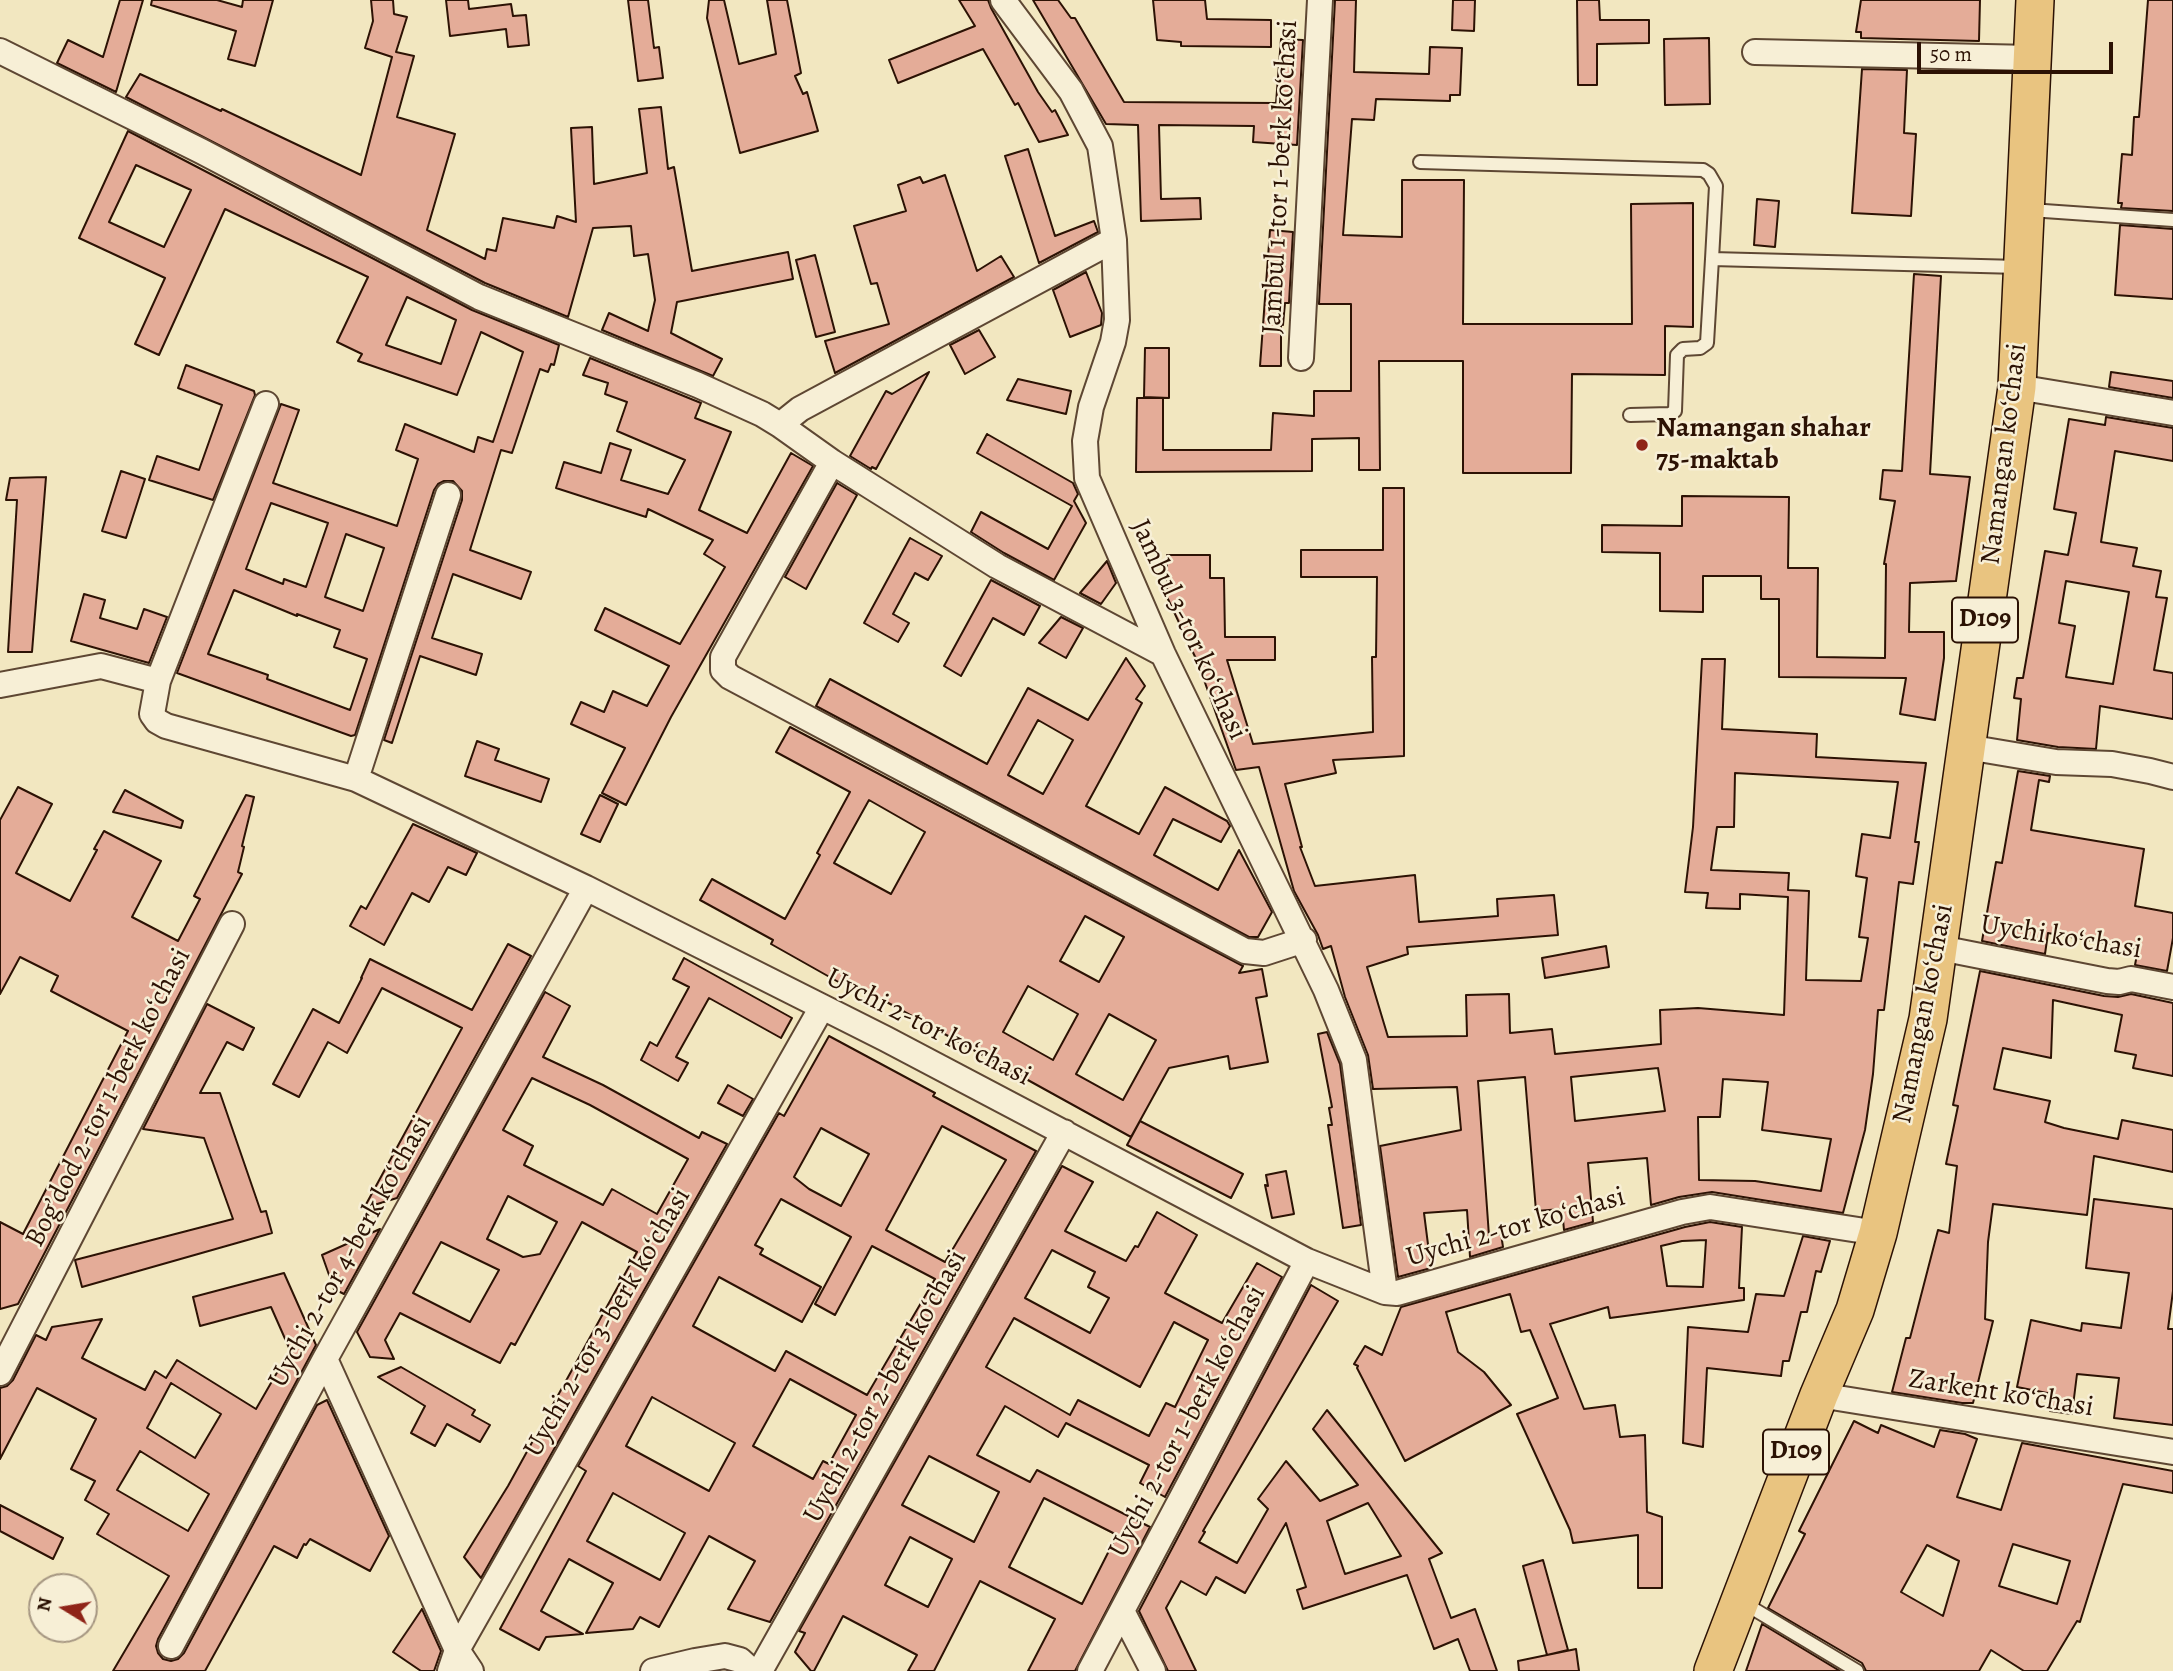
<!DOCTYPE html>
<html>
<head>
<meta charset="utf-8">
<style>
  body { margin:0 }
  #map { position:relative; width:2173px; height:1671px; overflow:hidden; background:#f2e7c0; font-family:Alegreya,serif }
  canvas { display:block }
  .north { position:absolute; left:28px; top:1573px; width:70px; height:70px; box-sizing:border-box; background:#f7efd6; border:2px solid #a69782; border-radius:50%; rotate:281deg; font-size:19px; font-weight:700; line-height:28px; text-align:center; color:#2c1204 }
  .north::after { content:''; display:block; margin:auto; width:24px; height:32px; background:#8f2418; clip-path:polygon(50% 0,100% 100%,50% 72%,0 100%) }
  .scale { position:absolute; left:1917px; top:42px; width:196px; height:32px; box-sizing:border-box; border:4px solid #2c1204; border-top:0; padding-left:9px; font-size:21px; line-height:24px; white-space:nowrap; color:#2c1204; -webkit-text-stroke:5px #f7efd6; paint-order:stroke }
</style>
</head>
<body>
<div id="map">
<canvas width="2173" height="1671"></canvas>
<div class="north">N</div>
<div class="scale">50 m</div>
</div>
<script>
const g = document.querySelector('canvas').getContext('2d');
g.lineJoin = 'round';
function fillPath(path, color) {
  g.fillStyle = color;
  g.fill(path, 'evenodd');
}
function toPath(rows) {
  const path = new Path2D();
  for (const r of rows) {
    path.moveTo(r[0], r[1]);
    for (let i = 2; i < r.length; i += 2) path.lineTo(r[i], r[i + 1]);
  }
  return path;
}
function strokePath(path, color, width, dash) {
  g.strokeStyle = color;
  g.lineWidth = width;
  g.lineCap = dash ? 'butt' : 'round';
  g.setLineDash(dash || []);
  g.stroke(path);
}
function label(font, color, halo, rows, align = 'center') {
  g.font = font + ' Alegreya,serif';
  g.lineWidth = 5;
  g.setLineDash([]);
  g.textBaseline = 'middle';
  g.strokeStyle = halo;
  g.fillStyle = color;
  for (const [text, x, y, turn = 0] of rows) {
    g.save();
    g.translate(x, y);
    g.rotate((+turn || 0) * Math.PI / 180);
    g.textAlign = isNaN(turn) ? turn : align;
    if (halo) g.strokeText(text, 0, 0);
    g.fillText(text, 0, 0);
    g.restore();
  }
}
const building = toPath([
  [120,0,143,0,116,92,57,63,68,40,103,57,120,0],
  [152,0,217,0,242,7,243,0,273,0,255,66,228,59,236,31,151,5,152,0],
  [371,0,393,0,394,14,407,17,396,52,414,56,397,117,455,134,427,230,485,259,487,249,496,251,503,218,554,228,557,216,576,222,571,128,592,127,594,184,647,173,639,109,661,107,668,169,674,167,692,271,788,252,793,279,677,302,671,333,722,359,713,376,602,330,609,313,648,331,655,300,648,254,634,256,631,226,593,228,568,317,485,283,126,97,140,74,221,111,222,109,361,175,392,57,365,48,373,21,371,0],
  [446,0,468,0,469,9,511,4,513,16,526,15,529,45,508,47,506,29,450,36,446,0],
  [628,0,648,0,654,48,659,47,663,78,638,81,628,0],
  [709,0,724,0,739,64,776,54,767,0,787,0,801,73,795,76,803,94,807,92,818,131,740,153,707,18,709,0],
  [959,0,988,0,991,8,1038,92,1052,112,1055,110,1068,135,1039,142,1018,103,1015,105,983,49,898,83,889,60,975,26,959,0],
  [1033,0,1058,0,1071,18,1075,18,1124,102,1276,103,1281,39,1303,40,1297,145,1253,142,1254,126,1159,125,1161,199,1200,198,1201,219,1141,221,1138,125,1106,124,1033,0],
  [1153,0,1205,0,1207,19,1271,20,1271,47,1181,46,1181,42,1157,40,1153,0],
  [1335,0,1356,0,1354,72,1429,74,1430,47,1462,48,1460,95,1450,95,1450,101,1376,99,1374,120,1352,119,1343,235,1402,237,1402,180,1464,180,1463,324,1632,324,1631,204,1693,203,1693,327,1665,326,1665,375,1572,374,1571,473,1463,473,1463,361,1379,361,1380,470,1359,470,1359,438,1312,439,1312,471,1136,472,1137,398,1163,398,1163,450,1271,450,1273,413,1314,416,1314,391,1351,391,1351,304,1319,304,1335,0],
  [1453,0,1475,0,1474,31,1452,30,1453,0],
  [1577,0,1599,0,1600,20,1649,20,1649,43,1597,44,1597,85,1578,85,1577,0],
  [1861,0,1980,0,1979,41,1861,38,1861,32,1856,32,1861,0],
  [2148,0,2173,0,2173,211,2121,208,2122,203,2118,203,2122,154,2132,155,2134,117,2139,117,2148,0],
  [1709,38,1710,104,1665,105,1664,39,1709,38],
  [1862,69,1907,70,1904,133,1916,134,1911,216,1852,213,1862,69],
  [128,131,472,310,559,345,554,365,551,364,548,372,540,369,512,453,501,450,470,550,531,572,521,599,453,574,432,638,482,654,476,675,420,656,392,743,384,740,462,500,462,491,453,481,444,481,438,484,434,490,355,735,351,736,177,673,281,404,299,410,273,483,397,526,418,459,396,450,405,424,474,452,478,437,493,442,523,352,481,332,457,395,358,361,362,354,337,342,368,277,225,209,159,355,135,344,165,278,79,238,128,131],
  [136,165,191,190,164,247,109,222,136,165],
  [407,297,456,320,441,364,386,345,407,297],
  [271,503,328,523,306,587,284,579,283,584,246,569,271,503],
  [346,534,384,548,363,611,325,597,346,534],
  [234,590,297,616,297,614,340,630,334,647,367,659,350,710,267,679,268,675,208,654,234,590],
  [1028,149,1055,236,1094,221,1098,232,1039,263,1005,156,1028,149],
  [945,175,977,271,1001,256,1014,277,835,373,825,341,889,324,877,283,871,284,854,226,906,211,898,185,920,177,923,183,945,175],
  [1757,199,1779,201,1775,247,1754,245,1757,199],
  [2120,225,2173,229,2173,299,2115,295,2120,225],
  [1270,230,1293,232,1289,303,1285,303,1283,325,1281,324,1281,366,1260,366,1270,230],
  [815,255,835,332,816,337,796,260,815,255],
  [1086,272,1102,313,1101,325,1070,337,1053,290,1086,272],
  [1914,274,1941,276,1930,474,1970,477,1956,581,1910,583,1909,632,1944,632,1944,658,1935,720,1900,714,1906,678,1779,677,1779,599,1761,599,1761,576,1703,576,1703,612,1660,611,1660,553,1602,552,1602,525,1682,526,1682,496,1789,497,1788,568,1818,568,1817,657,1885,658,1886,564,1884,564,1895,501,1880,499,1883,470,1902,471,1914,274],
  [979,330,995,357,965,374,950,345,979,330],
  [1145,348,1169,348,1169,398,1144,397,1145,348],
  [590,358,701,403,695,418,731,432,699,510,747,533,791,453,813,466,671,717,626,805,602,793,625,748,571,724,581,702,604,712,613,691,647,706,669,666,595,630,605,608,680,644,725,567,704,554,713,540,648,509,646,517,556,488,564,462,601,473,610,443,631,450,621,480,668,494,685,460,617,431,627,402,605,394,608,383,583,375,590,358],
  [186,365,254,391,255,395,213,500,149,480,157,456,199,470,222,405,178,388,186,365],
  [929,372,876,469,872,467,871,469,850,456,886,391,892,394,929,372],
  [2111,372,2173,381,2173,398,2109,387,2111,372],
  [1018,379,1071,391,1066,414,1007,400,1018,379],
  [2106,417,2173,428,2173,461,2115,451,2101,542,2137,548,2133,566,2161,571,2156,597,2167,598,2154,670,2173,673,2173,719,2100,706,2096,749,2058,747,2017,740,2021,699,2014,698,2017,678,2023,678,2045,551,2068,555,2076,513,2054,509,2069,419,2105,425,2106,417],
  [2066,581,2129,592,2113,684,2066,677,2075,626,2059,623,2066,581],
  [987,434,1073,483,1078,494,1074,501,1086,523,1054,580,1004,553,971,532,981,512,1048,549,1072,506,977,453,987,434],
  [121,471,145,479,126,538,102,531,121,471],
  [46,477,32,652,8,652,17,500,6,500,10,478,46,477],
  [837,483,857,495,806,589,785,577,837,483],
  [1383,488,1404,488,1404,756,1333,760,1336,773,1285,784,1302,847,1300,847,1315,886,1415,875,1419,922,1498,916,1497,899,1554,895,1558,935,1407,947,1408,954,1367,967,1388,1037,1467,1036,1466,995,1509,994,1510,1033,1552,1029,1555,1054,1661,1044,1660,1010,1698,1008,1784,1015,1788,897,1740,894,1740,909,1706,908,1708,893,1685,892,1693,827,1702,659,1725,659,1722,729,1817,734,1816,757,1926,763,1915,842,1919,842,1913,884,1899,882,1884,1010,1878,1010,1873,1074,1865,1130,1843,1213,1712,1192,1679,1197,1651,1205,1647,1158,1588,1163,1593,1222,1564,1230,1562,1209,1536,1211,1525,1077,1478,1081,1489,1236,1501,1234,1503,1247,1470,1257,1467,1210,1424,1213,1431,1268,1398,1277,1380,1146,1461,1130,1457,1087,1373,1089,1368,1055,1345,997,1331,946,1323,949,1318,935,1294,891,1259,767,1236,770,1198,663,1167,597,1167,555,1210,555,1210,578,1224,578,1225,637,1275,637,1275,660,1227,660,1253,744,1373,732,1372,657,1376,657,1377,577,1301,577,1301,550,1383,550,1383,488],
  [1735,773,1898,782,1890,838,1862,834,1856,876,1867,878,1859,937,1868,938,1861,981,1806,980,1809,891,1788,890,1789,873,1711,870,1717,827,1734,827,1735,773],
  [1658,1068,1665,1111,1575,1121,1571,1077,1658,1068],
  [1723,1079,1768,1082,1762,1130,1831,1139,1821,1191,1755,1181,1699,1180,1698,1117,1720,1117,1723,1079],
  [910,538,942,556,928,580,915,573,893,614,909,623,898,642,864,623,910,538],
  [1107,561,1116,583,1101,604,1080,593,1107,561],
  [991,580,1040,606,1024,635,993,618,961,676,944,666,991,580],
  [84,594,105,600,100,618,137,629,144,609,167,617,149,663,71,641,84,594],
  [1061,617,1083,628,1066,658,1039,643,1061,617],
  [1126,658,1145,686,1136,699,1142,703,1086,806,1139,834,1165,787,1227,821,1230,826,1221,842,1173,819,1154,855,1218,890,1239,850,1272,912,1258,937,1249,937,816,706,830,679,987,764,1028,688,1088,720,1126,658],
  [1038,720,1073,740,1043,794,1008,775,1038,720],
  [790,727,1243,966,1239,973,1262,969,1267,996,1256,998,1268,1062,1230,1069,1228,1056,1169,1068,1131,1137,845,979,842,984,771,944,773,940,700,900,712,879,785,919,820,855,817,853,850,792,776,752,790,727],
  [869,800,925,832,891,894,834,863,869,800],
  [1085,916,1124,937,1099,982,1060,961,1085,916],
  [1028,986,1078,1014,1053,1060,1003,1032,1028,986],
  [1109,1014,1156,1040,1123,1100,1076,1074,1109,1014],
  [477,741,499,749,495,760,549,779,541,802,465,776,477,741],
  [2018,771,2050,776,2049,782,2039,780,2031,830,2144,849,2135,906,2173,913,2173,938,2167,971,2135,965,2138,949,2048,933,2045,954,1982,941,1996,862,2002,863,2018,771],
  [18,787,52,804,16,873,70,901,97,850,94,849,104,831,161,861,132,917,178,941,200,899,194,896,246,795,254,797,242,846,244,847,238,872,242,874,18,1304,0,1309,0,1222,23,1234,128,1031,51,991,58,976,20,957,0,994,0,820,18,787],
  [125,790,183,821,181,828,113,812,125,790],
  [600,795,618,804,600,842,581,834,600,795],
  [413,824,477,853,466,875,448,867,429,902,412,893,384,945,350,926,361,906,366,909,413,824],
  [508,944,531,956,397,1198,364,1208,462,1028,382,988,347,1053,328,1042,299,1097,273,1084,313,1009,339,1023,362,978,361,978,370,959,472,1010,508,944],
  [1606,946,1609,967,1545,978,1542,958,1606,946],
  [684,958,792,1018,781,1038,709,998,676,1057,688,1063,678,1081,641,1060,650,1042,657,1046,689,987,673,979,684,958],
  [1980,971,2104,996,2118,997,2131,994,2173,1003,2173,1076,2133,1068,2136,1055,2115,1051,2122,1015,2053,1000,2051,1058,2003,1048,1994,1089,2050,1101,2045,1122,2064,1128,2118,1139,2122,1120,2173,1130,2173,1172,2094,1156,2087,1215,1993,1204,1988,1242,1985,1319,1993,1321,1973,1403,1962,1403,1892,1392,1906,1338,1910,1338,1938,1230,1949,1233,1957,1166,1946,1164,1958,1106,1953,1105,1980,971],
  [545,992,570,1006,543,1057,603,1085,699,1138,702,1132,727,1144,481,1578,464,1557,508,1486,637,1252,582,1222,515,1345,511,1343,500,1363,400,1313,385,1340,394,1359,370,1357,357,1332,545,992],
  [532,1078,590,1105,688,1159,657,1214,612,1189,603,1205,524,1165,533,1146,503,1130,532,1078],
  [508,1196,557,1222,540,1254,523,1257,487,1239,508,1196],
  [441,1242,499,1270,470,1322,413,1293,441,1242],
  [207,1004,254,1028,243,1050,227,1042,200,1093,220,1093,261,1212,266,1211,272,1233,82,1287,75,1260,233,1219,204,1138,143,1129,207,1004],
  [1327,1032,1340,1064,1361,1225,1343,1228,1328,1125,1332,1125,1329,1108,1332,1107,1318,1034,1327,1032],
  [829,1036,935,1093,933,1096,1036,1151,770,1622,728,1609,755,1561,709,1536,659,1627,640,1617,633,1629,586,1633,613,1583,569,1559,541,1611,583,1634,546,1637,539,1650,500,1629,586,1471,578,1466,779,1113,784,1116,829,1036],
  [942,1126,1006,1160,945,1262,886,1230,942,1126],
  [821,1128,869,1154,841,1206,809,1189,794,1177,821,1128],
  [781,1199,851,1237,815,1304,835,1315,872,1246,935,1279,867,1395,786,1351,775,1371,693,1326,719,1277,802,1322,821,1287,760,1254,763,1249,755,1245,781,1199],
  [790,1379,856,1415,829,1464,823,1461,813,1479,753,1446,790,1379],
  [652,1397,735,1443,709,1491,626,1446,652,1397],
  [613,1493,685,1533,660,1580,587,1541,613,1493],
  [728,1085,753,1099,743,1116,718,1103,728,1085],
  [1140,1121,1243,1174,1231,1198,1127,1145,1140,1121],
  [1062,1166,1093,1182,1065,1231,1126,1261,1135,1246,1138,1247,1157,1212,1197,1235,1165,1293,1222,1323,1257,1263,1282,1277,1165,1497,1140,1483,1149,1465,1066,1423,1058,1437,1005,1406,977,1455,1030,1482,1037,1470,1150,1527,1075,1671,1028,1671,1055,1619,980,1581,934,1671,908,1671,917,1655,843,1616,814,1671,811,1671,795,1652,805,1633,799,1631,1062,1166],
  [1052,1250,1095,1272,1088,1287,1109,1298,1090,1333,1025,1298,1052,1250],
  [1014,1318,1140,1387,1174,1322,1208,1340,1175,1407,1166,1403,1149,1436,1078,1400,1070,1415,986,1367,1014,1318],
  [929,1456,999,1492,974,1542,902,1505,929,1456],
  [1044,1498,1117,1535,1082,1604,1009,1567,1044,1498],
  [910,1537,952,1559,928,1607,885,1585,910,1537],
  [1286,1171,1294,1214,1272,1218,1265,1185,1268,1186,1266,1175,1286,1171],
  [2094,1199,2173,1209,2173,1291,2168,1329,2173,1329,2173,1425,2114,1418,2119,1378,2077,1374,2072,1414,2050,1411,2052,1394,2017,1387,2031,1320,2081,1331,2082,1323,2121,1328,2129,1273,2086,1268,2094,1199],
  [1710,1222,1742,1227,1739,1288,1744,1288,1744,1300,1610,1318,1608,1307,1550,1324,1584,1409,1615,1405,1620,1437,1645,1435,1647,1512,1662,1517,1662,1588,1638,1588,1638,1535,1573,1543,1570,1530,1517,1414,1558,1398,1530,1330,1521,1332,1510,1294,1446,1312,1458,1352,1484,1372,1511,1405,1405,1461,1357,1368,1358,1366,1354,1364,1365,1346,1382,1355,1401,1307,1685,1227,1710,1222],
  [1706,1240,1703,1287,1667,1286,1661,1246,1682,1241,1706,1240],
  [380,1229,344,1294,334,1289,322,1255,380,1229],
  [1803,1236,1830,1241,1821,1272,1816,1271,1807,1312,1801,1312,1789,1361,1783,1361,1781,1376,1707,1368,1703,1447,1683,1443,1688,1327,1748,1332,1756,1294,1784,1296,1803,1236],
  [284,1273,316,1345,158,1639,156,1646,158,1653,163,1659,171,1661,178,1659,184,1653,317,1405,327,1400,389,1536,370,1571,310,1539,306,1545,304,1544,297,1558,274,1546,205,1671,113,1671,169,1576,97,1534,109,1514,85,1500,95,1481,71,1469,96,1419,37,1388,0,1459,0,1388,7,1386,13,1380,36,1335,46,1340,52,1327,102,1319,82,1358,145,1390,155,1371,166,1378,177,1360,256,1409,290,1350,271,1307,200,1326,193,1297,284,1273],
  [171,1383,221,1414,195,1458,147,1428,171,1383],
  [140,1451,209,1494,188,1531,117,1490,140,1451],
  [1311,1285,1338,1301,1203,1531,1205,1532,1199,1542,1237,1563,1268,1509,1258,1499,1286,1461,1320,1501,1358,1485,1313,1429,1327,1410,1442,1553,1429,1559,1451,1618,1475,1609,1497,1671,1470,1671,1458,1639,1434,1649,1407,1575,1303,1609,1297,1590,1306,1587,1286,1523,1245,1593,1216,1577,1206,1595,1181,1581,1166,1608,1196,1671,1168,1671,1139,1611,1311,1285],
  [1368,1503,1401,1556,1345,1574,1327,1521,1368,1503],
  [401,1367,475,1410,472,1415,490,1425,480,1442,447,1424,435,1446,411,1433,425,1406,378,1377,401,1367],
  [1854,1421,1878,1433,1881,1425,1934,1447,1940,1430,1965,1434,1977,1439,1957,1497,2001,1510,2022,1443,2173,1471,2173,1493,2123,1484,2080,1622,2077,1621,2047,1671,2024,1671,1991,1650,1979,1671,1866,1671,1862,1663,1768,1608,1805,1534,1799,1531,1854,1421],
  [2013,1544,2070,1561,2057,1604,1999,1586,2013,1544],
  [1927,1545,1959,1561,1943,1616,1901,1592,1927,1545],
  [0,1505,63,1538,53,1559,0,1531,0,1505],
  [1543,1560,1568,1650,1547,1655,1523,1566,1543,1560],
  [422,1609,441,1651,434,1671,421,1671,393,1652,422,1609],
  [1762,1624,1840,1671,1746,1671,1762,1624],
  [1576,1649,1579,1671,1519,1671,1518,1661,1576,1649]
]);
const service = toPath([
  [1420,162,1703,170,1709,174,1716,186,1712,259,2019,267],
  [2030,210,2173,220],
  [1630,415,1670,414,1675,411,1677,355,1683,349,1700,348,1707,343,1712,259],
  [1742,1602,1857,1671]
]);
const minor = toPath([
  [1003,0,1071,91,1100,146,1114,240,1117,320,1113,342,1091,407,1085,441,1087,478,1163,654,1326,990,1354,1060,1385,1292],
  [0,51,201,151,479,297,698,385,762,414,780,425,800,409,1114,240],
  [1755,52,2033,58],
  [1301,358,1320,0],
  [2017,387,2173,413],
  [780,425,832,462,997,566,1163,654],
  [832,462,723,657,723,670,730,677,1245,951,1264,953,1304,940],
  [158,681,266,404],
  [0,685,101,666,158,681,152,714,157,721,166,726,356,779,586,888,886,1039,1307,1261,1385,1292,1397,1293,1682,1212,1710,1207,1878,1233],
  [1967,747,2056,762,2112,764,2150,771,2173,777],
  [356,779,448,495],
  [1940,948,2107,981,2119,982,2131,979,2173,987],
  [325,1359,457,1650,471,1671],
  [0,1373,232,924],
  [1819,1395,2173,1452],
  [1122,1611,1153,1671],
  [171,1646,325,1359,586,888],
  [450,1671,457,1650,822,1007],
  [653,1671,695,1661,725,1656,740,1660,752,1671],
  [760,1671,1064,1132],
  [1090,1671,1307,1261]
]);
const primary = toPath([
  [1713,1671,1819,1395,1855,1310,1878,1233,1928,1019,2017,387,2035,0]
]);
const markers = [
  [1642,445,7,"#8f2418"]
];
const shields = [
  [1985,620,66],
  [1796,1452,66]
];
const shieldNames = [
  ["D109",1985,620],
  ["D109",1796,1452]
];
const streetNames = [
  ["Jambul 1-tor 1-berk koʻchasi",1281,177,-87],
  ["Namangan koʻchasi",2005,454,-83],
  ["Jambul 3-tor koʻchasi",1188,630,65],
  ["Uychi koʻchasi",2061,938,9],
  ["Namangan koʻchasi",1924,1014,-79],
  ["Uychi 2-tor koʻchasi",928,1028,27],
  ["Bogʼdod 2-tor 1-berk koʻchasi",109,1098,-63],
  ["Uychi 2-tor koʻchasi",1516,1228,-16],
  ["Uychi 2-tor 4-berk koʻchasi",351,1252,-61],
  ["Uychi 2-tor 3-berk koʻchasi",608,1323,-60],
  ["Uychi 2-tor 2-berk koʻchasi",886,1387,-61],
  ["Zarkent koʻchasi",2001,1394,9],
  ["Uychi 2-tor 1-berk koʻchasi",1188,1422,-62]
];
const poiNames = [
  ["Namangan shahar",1656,429],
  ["75-maktab",1656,461]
];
fillPath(building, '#e4ac98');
strokePath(building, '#2c1204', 2);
strokePath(service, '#5e4733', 16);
strokePath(minor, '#5e4733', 28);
strokePath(primary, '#2c1204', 40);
strokePath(service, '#f7efd6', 12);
strokePath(minor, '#f7efd6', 24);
strokePath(primary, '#e9c480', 37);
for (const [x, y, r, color] of markers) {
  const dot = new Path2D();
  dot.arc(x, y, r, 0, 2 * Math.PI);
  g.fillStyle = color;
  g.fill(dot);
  strokePath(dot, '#f7efd6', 2.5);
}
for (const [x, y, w] of shields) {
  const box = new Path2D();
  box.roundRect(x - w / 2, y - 22.5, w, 45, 5);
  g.fillStyle = '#f7efd6';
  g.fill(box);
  strokePath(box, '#2c1204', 2);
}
label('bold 26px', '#2c1204', null, shieldNames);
label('28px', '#2c1204', '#f7efd6', streetNames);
label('bold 28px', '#2c1204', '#f7efd6', poiNames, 'left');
</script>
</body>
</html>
